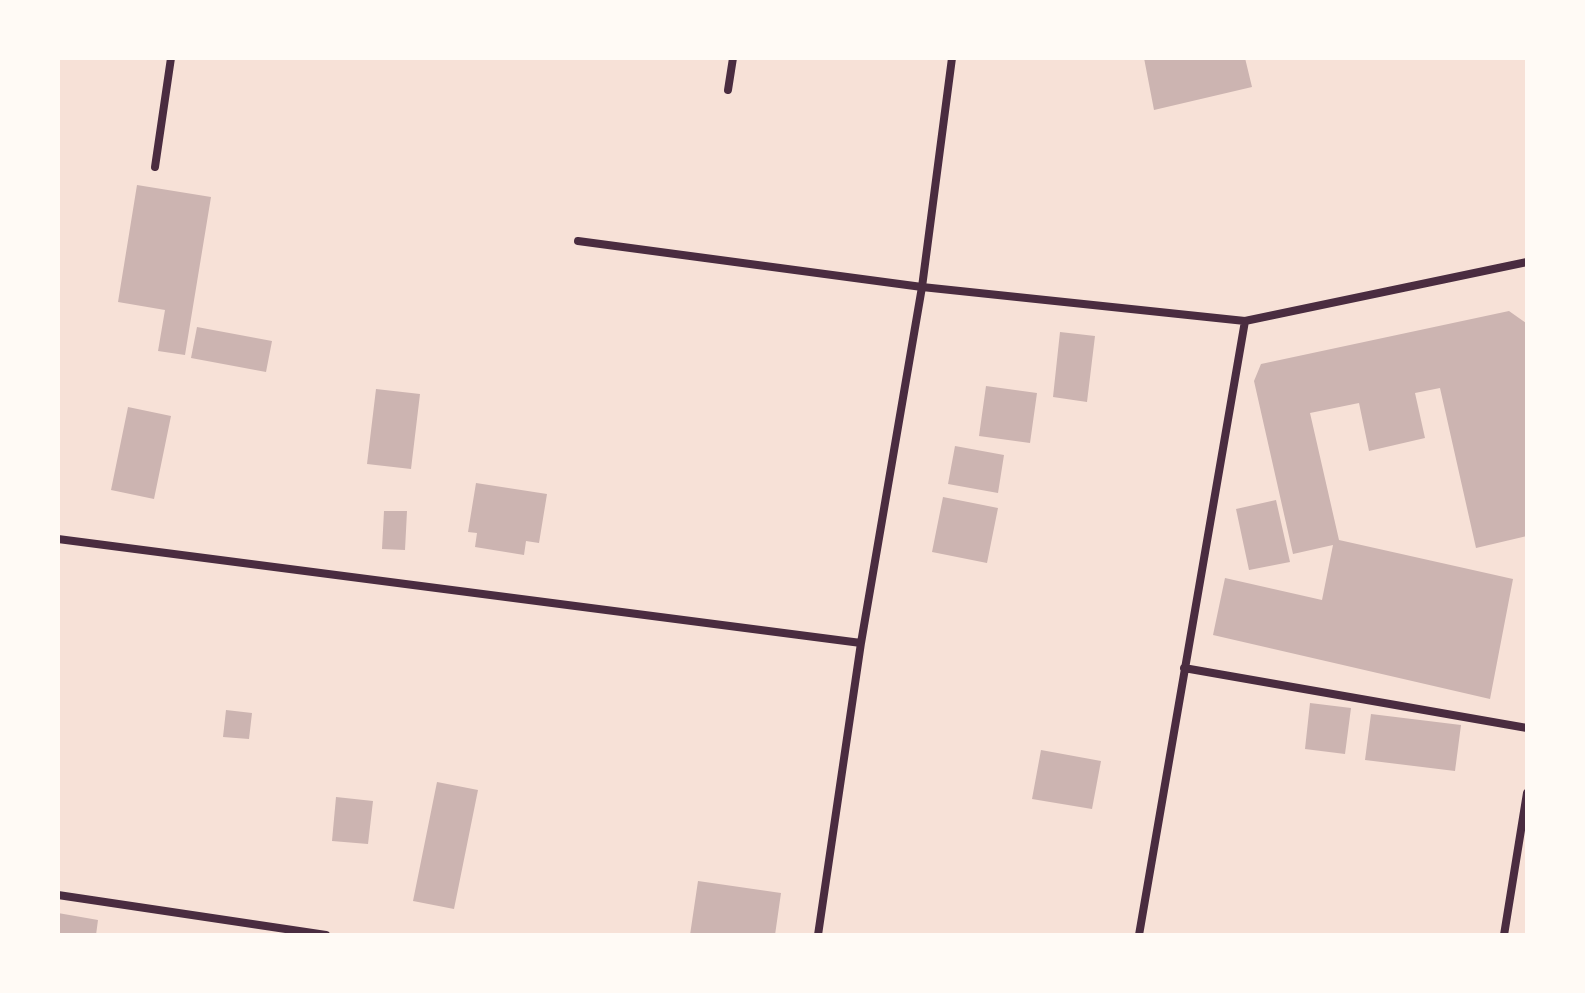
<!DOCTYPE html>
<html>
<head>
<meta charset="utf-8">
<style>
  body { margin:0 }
  #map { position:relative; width:1585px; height:993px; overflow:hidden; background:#f7e1d7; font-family:"Alegreya Sans",sans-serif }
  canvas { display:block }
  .frame { position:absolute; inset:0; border:60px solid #fffaf5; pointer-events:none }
</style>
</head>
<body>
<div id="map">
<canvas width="1585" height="993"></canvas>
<div class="frame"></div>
</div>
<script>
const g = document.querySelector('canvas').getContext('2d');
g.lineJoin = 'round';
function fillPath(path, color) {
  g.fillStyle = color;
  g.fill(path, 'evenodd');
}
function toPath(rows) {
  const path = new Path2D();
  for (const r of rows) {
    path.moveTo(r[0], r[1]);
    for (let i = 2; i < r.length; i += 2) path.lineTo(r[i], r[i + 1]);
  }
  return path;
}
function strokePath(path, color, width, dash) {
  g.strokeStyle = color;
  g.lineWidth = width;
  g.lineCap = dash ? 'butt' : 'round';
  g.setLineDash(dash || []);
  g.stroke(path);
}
const building = toPath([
  [1144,58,1245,58,1252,87,1154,110],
  [137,185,211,197,185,355,158,351,165,310,118,302],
  [1509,311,1526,323,1527,329,1527,536,1476,548,1440,388,1415,393,1425,438,1369,451,1359,403,1310,413,1339,540,1513,579,1490,699,1213,635,1225,578,1322,600,1333,545,1293,554,1254,381,1261,364],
  [197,327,272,341,266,372,191,358],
  [1060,332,1095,336,1087,402,1053,397],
  [986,386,1037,393,1030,443,979,436],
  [376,389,420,394,411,469,367,464],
  [128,407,171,416,154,499,111,490],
  [955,446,1004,455,998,493,948,484],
  [476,483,547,494,539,543,526,541,524,555,475,547,477,533,468,532],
  [943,497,998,508,987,563,932,552],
  [1276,500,1290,562,1249,570,1236,509],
  [384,511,407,511,405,550,382,549],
  [1310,703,1351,708,1345,754,1305,749],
  [226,710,252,713,249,739,223,737],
  [1371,714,1461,725,1455,771,1365,760],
  [1041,750,1101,761,1092,809,1032,799],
  [437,782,478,790,454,909,413,901],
  [336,797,373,801,368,844,332,841],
  [698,881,781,893,775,935,690,935],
  [58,913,98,920,96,935,58,935]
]);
const minor = toPath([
  [728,90,733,58],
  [155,167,171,58],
  [578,241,922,287,1245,321,1527,262],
  [58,539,861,643],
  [1184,668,1527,728],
  [58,895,326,935],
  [818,935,861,643,922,287,952,58],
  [1139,935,1245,321],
  [1504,935,1527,793]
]);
fillPath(building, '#ccb4b1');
strokePath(minor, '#4a2c40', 8);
</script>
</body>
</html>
